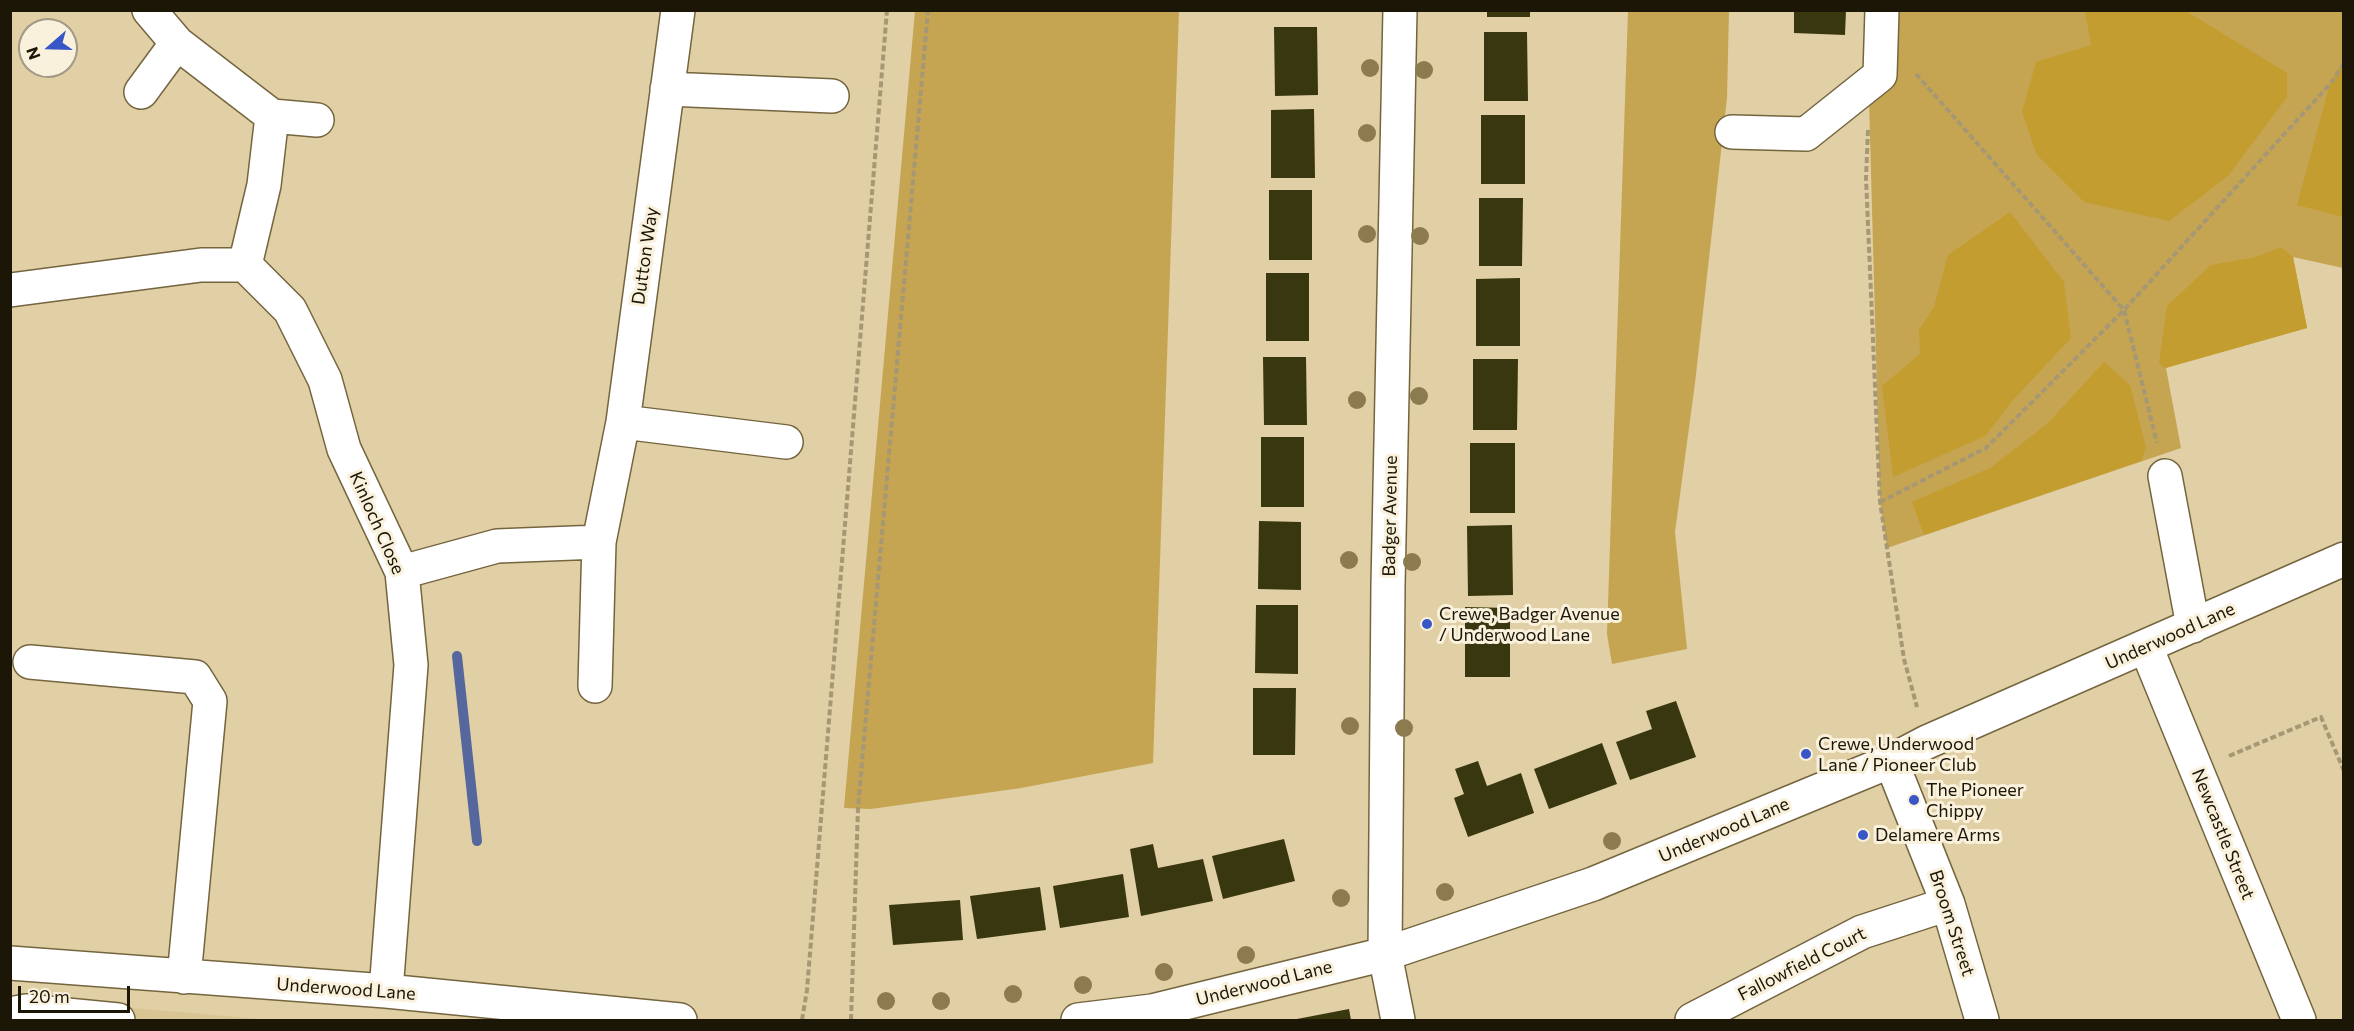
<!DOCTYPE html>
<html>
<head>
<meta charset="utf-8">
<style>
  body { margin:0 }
  #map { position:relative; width:2354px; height:1031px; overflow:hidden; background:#e1cfa5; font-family:Commissioner,sans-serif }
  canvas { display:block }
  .frame { position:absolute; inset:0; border:12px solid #1c1606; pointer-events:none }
  .north { position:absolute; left:18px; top:18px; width:60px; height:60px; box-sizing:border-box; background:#faf1dc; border:2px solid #a19986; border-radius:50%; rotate:250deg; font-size:16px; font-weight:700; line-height:24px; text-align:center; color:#1c1606 }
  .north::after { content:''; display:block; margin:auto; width:21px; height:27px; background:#3956c7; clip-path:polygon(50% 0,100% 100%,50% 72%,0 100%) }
  .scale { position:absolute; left:18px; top:986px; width:112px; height:27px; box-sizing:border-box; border:3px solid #1c1606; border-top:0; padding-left:8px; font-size:18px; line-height:21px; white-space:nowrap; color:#1c1606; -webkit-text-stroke:4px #faf1dc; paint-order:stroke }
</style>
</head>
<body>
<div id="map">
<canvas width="2354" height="1031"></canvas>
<div class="frame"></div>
<div class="north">N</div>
<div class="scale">20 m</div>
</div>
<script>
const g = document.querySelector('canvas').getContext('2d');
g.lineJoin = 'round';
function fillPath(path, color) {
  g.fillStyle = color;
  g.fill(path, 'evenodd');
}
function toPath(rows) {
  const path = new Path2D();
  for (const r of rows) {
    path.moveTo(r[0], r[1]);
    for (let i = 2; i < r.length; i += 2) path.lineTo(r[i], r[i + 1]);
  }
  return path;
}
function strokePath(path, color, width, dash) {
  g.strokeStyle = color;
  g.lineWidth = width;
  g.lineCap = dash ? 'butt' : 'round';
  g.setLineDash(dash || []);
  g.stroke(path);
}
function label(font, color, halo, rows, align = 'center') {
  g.font = font + ' Commissioner,sans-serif';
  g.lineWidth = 6;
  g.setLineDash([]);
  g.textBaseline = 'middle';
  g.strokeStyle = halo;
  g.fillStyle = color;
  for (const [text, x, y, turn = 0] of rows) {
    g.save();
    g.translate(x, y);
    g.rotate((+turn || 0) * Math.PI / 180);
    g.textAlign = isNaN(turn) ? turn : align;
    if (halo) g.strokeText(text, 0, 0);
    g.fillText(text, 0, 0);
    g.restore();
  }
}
const built = toPath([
  [50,1001,271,1020,11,1020]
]);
const green = toPath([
  [915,11,1179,11,1153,763,1021,788,871,809,844,808],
  [1628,11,1729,11,1727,98,1695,383,1675,532,1687,649,1612,664,1607,634],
  [1882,11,2343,11,2343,268,2293,257,2307,328,2166,368,2181,448,1887,548,1880,502,1869,99]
]);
const forest = toPath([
  [2085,11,2186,11,2287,73,2287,97,2228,176,2169,221,2084,202,2037,155,2022,112,2036,62,2091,45],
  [2343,63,2343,217,2297,205,2330,84],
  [2010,212,2064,282,2071,338,2014,399,1985,436,1893,477,1882,386,1920,354,1919,330,1934,307,1948,255],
  [2281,247,2293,257,2307,328,2165,368,2159,363,2167,306,2211,265,2256,257],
  [2104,362,2130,385,2146,447,2141,461,1924,535,1912,502,1990,468,2047,424]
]);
const stream = toPath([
  [457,656,477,841]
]);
const building = toPath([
  [1487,10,1530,10,1530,17,1487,17],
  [1794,10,1846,10,1845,35,1794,33],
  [1274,27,1317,27,1318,95,1275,96],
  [1484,32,1527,32,1528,101,1484,101],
  [1314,109,1315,178,1271,178,1271,110],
  [1481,115,1525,115,1525,184,1481,184],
  [1269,190,1312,190,1312,260,1269,260],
  [1479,198,1523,198,1522,266,1479,266],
  [1266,273,1309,273,1309,341,1266,341],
  [1520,278,1520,346,1476,346,1476,279],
  [1263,357,1306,357,1307,425,1264,425],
  [1473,359,1518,359,1517,430,1473,430],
  [1261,437,1304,437,1304,507,1261,507],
  [1470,443,1515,443,1515,513,1470,513],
  [1259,521,1301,522,1301,590,1258,589],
  [1512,525,1513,595,1468,596,1467,526],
  [1256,605,1298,605,1298,674,1255,673],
  [1465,607,1510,608,1510,677,1465,677],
  [1253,688,1296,688,1295,755,1253,755],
  [1676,701,1696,757,1630,780,1616,742,1652,729,1646,711],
  [1602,743,1617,784,1549,809,1534,769],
  [1478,761,1487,786,1521,773,1534,813,1468,837,1454,798,1464,794,1455,769],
  [1284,839,1295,881,1223,899,1212,856],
  [1153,844,1158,868,1203,859,1213,901,1141,916,1130,849],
  [1123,874,1129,917,1060,928,1053,886],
  [1040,887,1046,930,977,939,970,896],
  [960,900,963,940,893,945,889,905],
  [1349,1009,1351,1020,1297,1020,1297,1019]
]);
const path = toPath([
  [1916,74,2124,310,2157,443],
  [1868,130,1866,178,1880,502,1904,659,1917,707],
  [1880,502,1986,448,2124,310,2330,84,2344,63],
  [2229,756,2321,717,2344,771],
  [802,1020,807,990,887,10],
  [851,1020,858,808,928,10]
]);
const minor = toPath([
  [149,10,177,43,272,116,264,185,245,265],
  [667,89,832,96],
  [141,92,177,43],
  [272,116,317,120],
  [1732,132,1806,134,1880,75,1882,10],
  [10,290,201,265,245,265,290,310,325,380,344,449,402,572,411,665,386,991],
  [623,422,786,442],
  [2165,476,2193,626],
  [402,572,497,546,599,542,623,422,678,10],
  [2146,647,2299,1020],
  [30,662,195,677,210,701,184,977],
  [595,686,599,542],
  [1891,761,1948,904,1982,1020],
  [10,963,386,991,680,1020],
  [10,1014,26,1011,118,1020],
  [1078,1020,1152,1011,1385,954,1593,884,1891,761,1927,742,2344,559],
  [1398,1020,1385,954,1388,585,1400,10],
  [1692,1020,1862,932,1948,904]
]);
const trees = [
  [1370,68],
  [1424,70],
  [1367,133],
  [1367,234],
  [1420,236],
  [1419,396],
  [1357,400],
  [1349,560],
  [1412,562],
  [1350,726],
  [1404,728],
  [1612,841],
  [1445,892],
  [1341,898],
  [1246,955],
  [1164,972],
  [1083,985],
  [1013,994],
  [886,1001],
  [941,1001]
];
const markers = [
  [1427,624,6,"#3956c7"],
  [1806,754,6,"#3956c7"],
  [1914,800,6,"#3956c7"],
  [1863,835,6,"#3956c7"]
];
const streetNames = [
  ["Dutton Way",645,256,-82],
  ["Badger Avenue",1390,516,-89],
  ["Kinloch Close",377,523,66],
  ["Underwood Lane",2170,636,-24],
  ["Underwood Lane",1724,830,-23],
  ["Newcastle Street",2223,834,68],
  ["Broom Street",1952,923,72],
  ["Fallowfield Court",1802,964,-27],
  ["Underwood Lane",1264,983,-14],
  ["Underwood Lane",346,989,4]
];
const poiNames = [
  ["Crewe, Badger Avenue",1439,614],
  ["/ Underwood Lane",1439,635],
  ["Crewe, Underwood",1818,744],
  ["Lane / Pioneer Club",1818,765],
  ["The Pioneer",1926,790],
  ["Chippy",1926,811],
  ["Delamere Arms",1875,835]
];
fillPath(built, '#d9c593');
fillPath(green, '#c5a551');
fillPath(forest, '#c39d2f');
strokePath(stream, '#55679c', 10);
fillPath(building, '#38370f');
strokePath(minor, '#75653f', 36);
strokePath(path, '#a69775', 4, [6, 3]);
strokePath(minor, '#fff', 33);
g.fillStyle = '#8c7b4f';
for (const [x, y] of trees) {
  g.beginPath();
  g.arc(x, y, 9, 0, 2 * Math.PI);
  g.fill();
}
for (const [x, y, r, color] of markers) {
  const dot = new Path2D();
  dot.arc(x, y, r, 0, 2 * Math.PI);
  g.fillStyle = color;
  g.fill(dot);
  strokePath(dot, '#faf1dc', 2);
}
label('18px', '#1c1606', '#faf1dc', streetNames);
label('18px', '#1c1606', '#faf1dc', poiNames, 'left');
</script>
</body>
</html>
